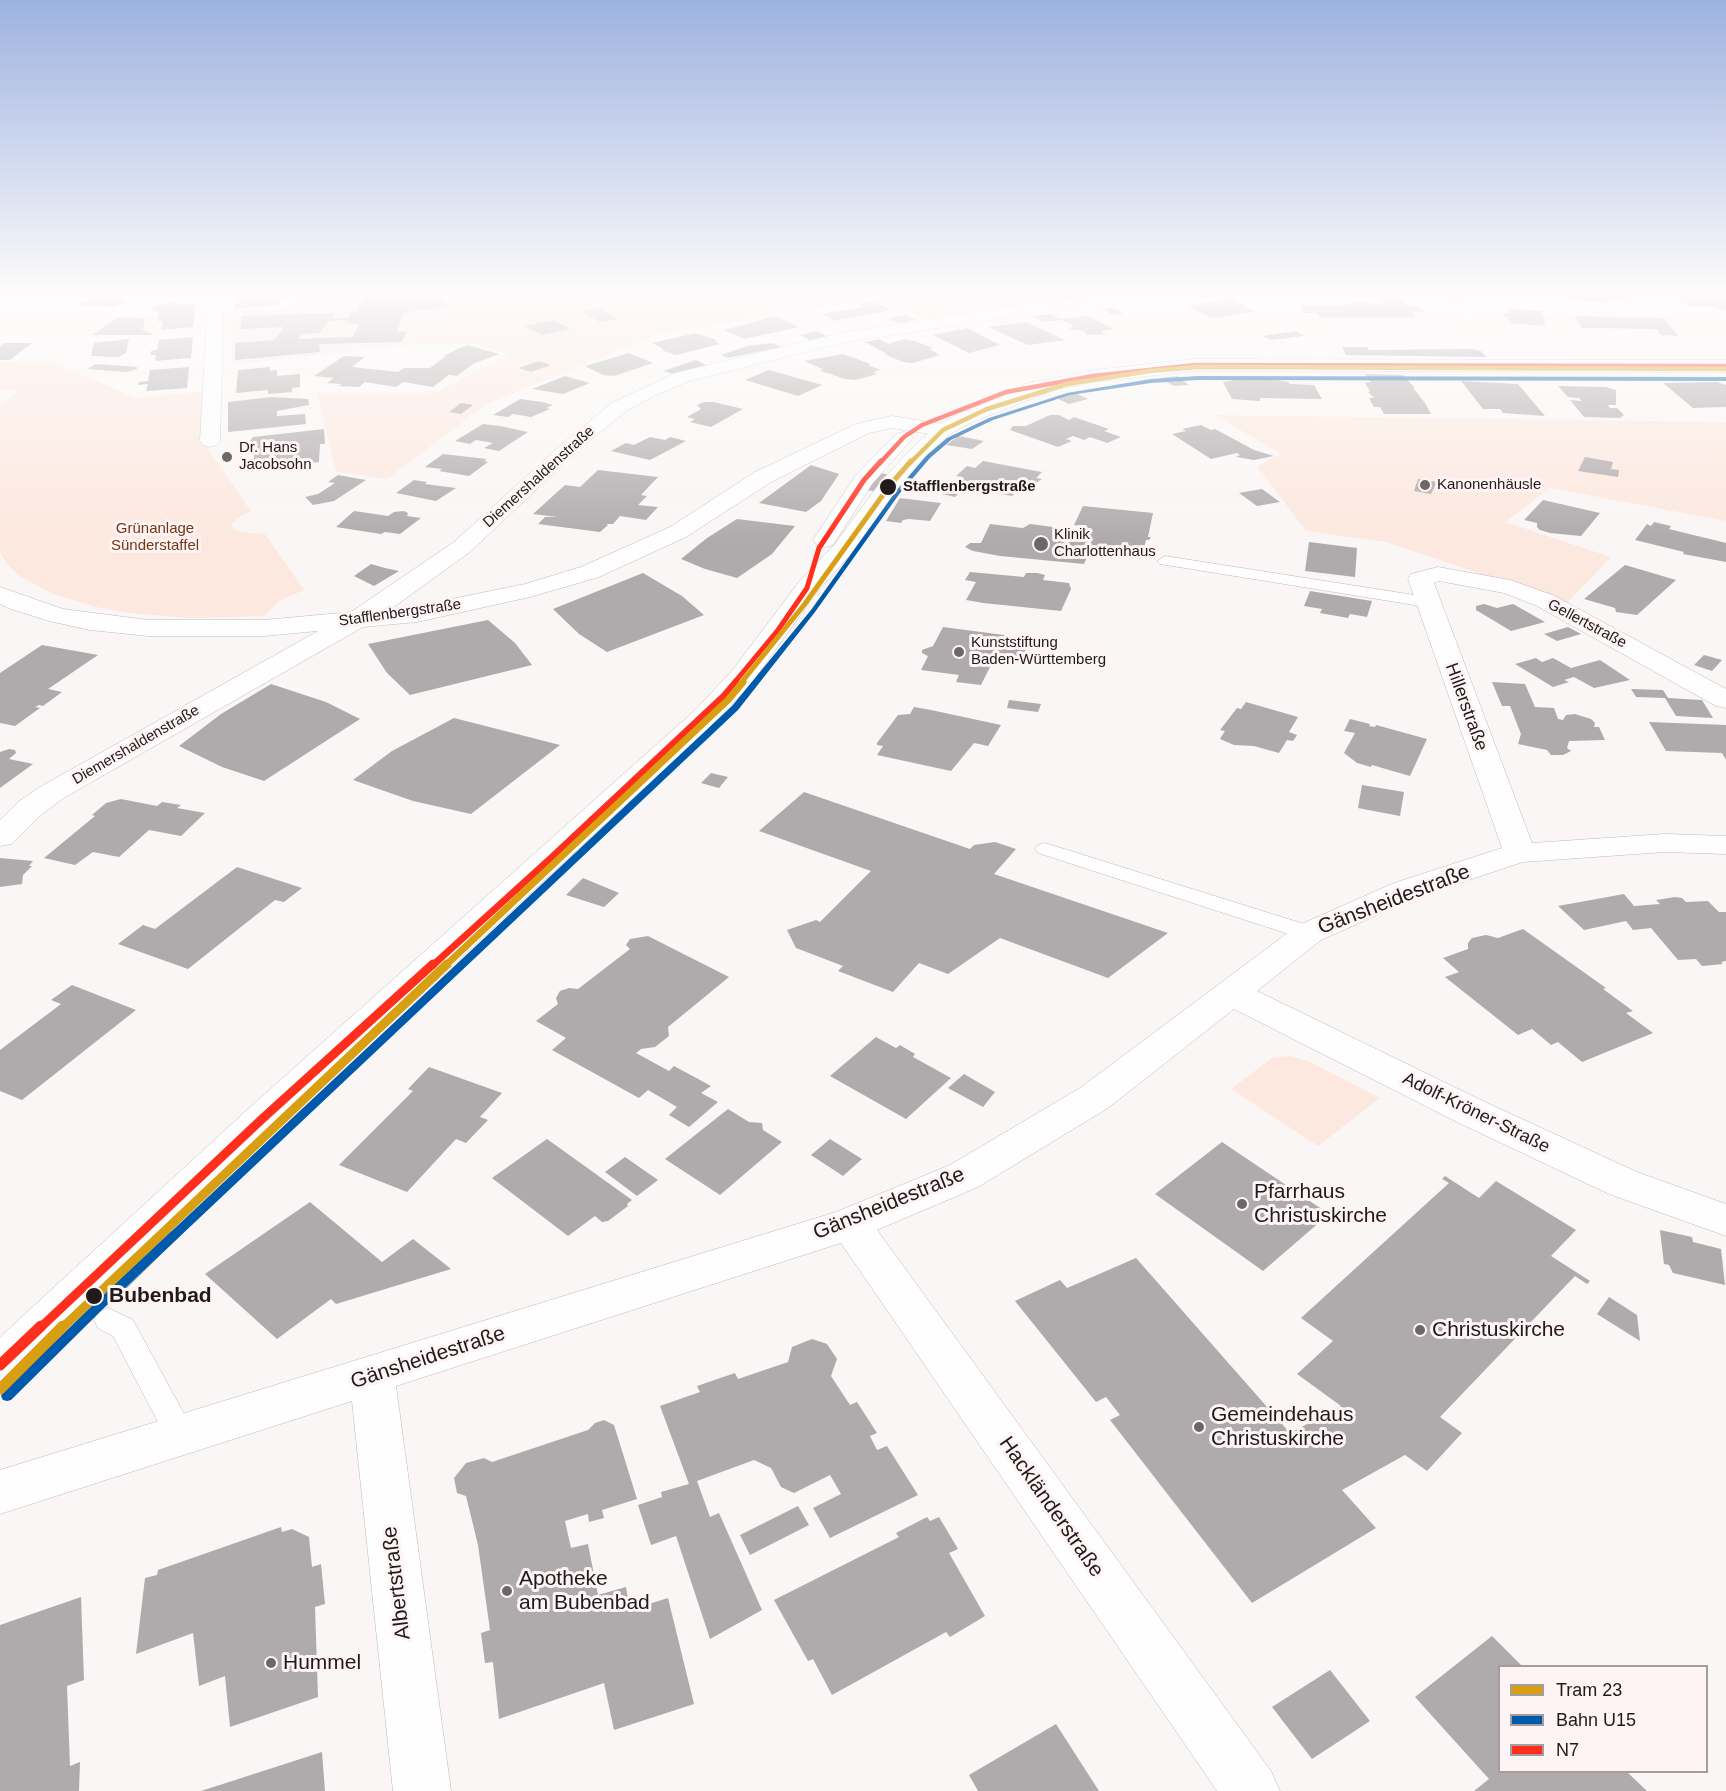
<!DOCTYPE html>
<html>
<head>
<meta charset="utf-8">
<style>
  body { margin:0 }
  #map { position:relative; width:1726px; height:1791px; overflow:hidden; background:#fbf6f6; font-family:Helvetica,sans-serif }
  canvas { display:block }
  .legend { position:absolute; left:1498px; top:1665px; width:210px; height:108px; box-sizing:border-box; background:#fef3f5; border:2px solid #a59c9e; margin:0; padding:8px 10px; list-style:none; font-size:18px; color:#201a1b }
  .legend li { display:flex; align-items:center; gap:12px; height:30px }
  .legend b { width:30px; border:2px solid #a59c9e }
</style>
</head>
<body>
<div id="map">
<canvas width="1726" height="1791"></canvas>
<ul class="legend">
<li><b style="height:8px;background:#d89f12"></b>Tram 23</li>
<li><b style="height:8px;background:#005aab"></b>Bahn U15</li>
<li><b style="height:8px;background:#ff2e1d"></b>N7</li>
</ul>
</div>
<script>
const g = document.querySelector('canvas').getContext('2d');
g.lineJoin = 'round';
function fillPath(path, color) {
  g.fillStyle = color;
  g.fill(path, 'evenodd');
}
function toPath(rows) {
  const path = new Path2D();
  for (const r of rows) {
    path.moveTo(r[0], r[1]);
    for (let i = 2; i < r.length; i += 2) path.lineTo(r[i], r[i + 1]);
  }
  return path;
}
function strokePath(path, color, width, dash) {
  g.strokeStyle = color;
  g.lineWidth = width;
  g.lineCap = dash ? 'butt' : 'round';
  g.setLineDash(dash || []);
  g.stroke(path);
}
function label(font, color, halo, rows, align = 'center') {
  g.font = font + ' Helvetica,sans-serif';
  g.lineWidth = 6;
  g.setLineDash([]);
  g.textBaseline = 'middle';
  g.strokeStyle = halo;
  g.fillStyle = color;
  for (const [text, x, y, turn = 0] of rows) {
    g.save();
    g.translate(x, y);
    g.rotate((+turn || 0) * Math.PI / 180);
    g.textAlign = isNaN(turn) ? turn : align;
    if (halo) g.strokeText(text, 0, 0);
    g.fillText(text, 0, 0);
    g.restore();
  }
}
const built = toPath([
  [363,290,456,290,450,327,411,337,407,345,231,365,234,311,289,306,291,302,361,297]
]);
const green = toPath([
  [456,290,1050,290,1057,300,928,319,873,299,662,333,487,404,387,479,336,472,317,393,435,393,510,354,473,344,407,345,411,337,450,327],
  [0,362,53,363,136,398,206,391,204,443,251,511,237,518,232,524,233,528,242,532,265,534,304,590,279,601,264,616,190,618,130,613,96,607,54,594,21,577,7,564,0,552,0,406,18,391,0,390],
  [1214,415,1726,422,1726,521,1550,488,1505,522,1611,557,1567,603,1386,542,1306,531,1257,466,1282,454],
  [1289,1056,1308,1061,1380,1098,1318,1146,1231,1089,1272,1058]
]);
const building = toPath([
  [304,290,326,290,323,296,300,297],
  [448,290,454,293,511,290,509,297,453,298],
  [1102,290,1110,295,1066,300,1057,294],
  [1562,290,1616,290,1622,297,1629,298,1631,301,1608,300,1610,303,1569,300],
  [1671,290,1706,290,1716,297,1726,299,1726,311,1713,307,1692,307,1682,303,1678,299,1683,300],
  [102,294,117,295,110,298,132,300,112,307,76,305],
  [286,295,280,301,280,305,234,309,236,296],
  [440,295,443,296,441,301,446,301,446,306,449,308,415,310,403,314,397,332,407,331,402,342,319,344,320,352,235,360,235,343,274,340,284,327,241,329,241,316,336,313,332,318,348,318,351,311,357,311,364,297],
  [347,320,346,322,350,324,359,324,353,337,298,339,302,334,319,333,329,321],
  [1374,296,1398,296,1407,306,1419,306,1424,312,1412,312,1416,317,1319,317,1317,313,1304,313,1300,305,1347,305,1357,302,1389,305,1380,304,1378,301,1385,301],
  [1233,298,1256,312,1212,318,1187,306],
  [873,301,891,310,834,321,822,314,863,307,857,304],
  [175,302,180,304,196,303,193,327,161,330,163,321,157,321,159,313,149,308],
  [1112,307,1124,314,1112,315,1101,308],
  [600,308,617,319,599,322,582,311],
  [1507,308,1542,311,1543,317,1547,321,1544,321,1545,326,1509,323,1508,317,1501,314,1508,313],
  [1051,314,1062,320,1043,322,1032,316],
  [907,315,916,320,898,323,889,318],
  [775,316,799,327,745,339,724,330],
  [1087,316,1114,329,1101,331,1105,334,1087,335,1083,331,1069,329,1074,326,1060,319],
  [1574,316,1664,318,1678,336,1661,335,1657,329,1582,328],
  [119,317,145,318,143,330,154,335,92,335],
  [554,320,570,329,542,335,525,326],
  [1026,322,1037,327,1065,340,1028,345,988,327],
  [967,328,977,333,1000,345,969,353,933,335],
  [817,331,829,337,812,341,800,335],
  [1296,331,1304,336,1271,340,1263,336],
  [695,333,717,340,715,341,720,344,676,355,661,350,664,349,652,343],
  [193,337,191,358,155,361,156,355,150,355,151,351,157,350,159,340],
  [129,339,126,353,118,357,91,356,94,343],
  [879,339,889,344,904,339,911,340,934,348,929,349,940,355,913,363,903,362,886,355,887,354,865,342],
  [4,343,32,343,10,360,0,360,0,346],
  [772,343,782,347,727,358,721,355,747,346],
  [467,345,499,354,473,364,457,376,449,375,433,387,403,382,396,387,365,382,359,387,339,386,342,384,327,383,334,378,314,376,344,356,365,357,352,367,398,372,404,368,430,368,446,356,443,356],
  [1342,347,1367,347,1369,350,1471,349,1481,351,1486,357,1346,355],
  [629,353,653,363,614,376,603,375,585,366],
  [843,354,871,364,868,365,880,370,873,372,877,374,855,380,845,379,821,371,822,369,804,361],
  [696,360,708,366,677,375,663,371],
  [539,361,551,365,531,372,519,368],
  [96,364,137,367,137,369,127,372,87,369],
  [189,367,187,388,146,391,148,384,138,385,139,382,148,381,150,370],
  [270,367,270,371,277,370,277,376,300,374,300,387,292,388,292,392,268,394,268,390,236,393,238,370],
  [769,370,822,385,798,396,745,380],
  [1365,374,1403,375,1414,387,1414,389,1425,403,1431,414,1384,414,1380,407,1374,407,1369,398,1374,398,1368,392,1370,391,1365,383,1371,382],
  [565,376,590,383,563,394,532,389],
  [1178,376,1189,385,1174,386,1159,378],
  [1245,378,1271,379,1288,382,1290,384,1314,385,1322,399,1260,398,1260,401,1232,399,1223,382],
  [1461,381,1518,384,1545,416,1503,413,1500,409,1483,409],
  [1717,382,1726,385,1726,407,1693,408,1663,383],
  [1558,386,1606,387,1616,390,1616,405,1608,405,1610,408,1617,408,1624,415,1620,418,1584,417,1570,400,1582,401,1579,398,1568,397],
  [1073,392,1088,399,1069,404,1054,397],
  [271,397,308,399,309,405,277,411,277,416,305,414,306,424,228,432,228,402],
  [520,399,542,402,553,405,546,408,550,409,531,417,513,414,508,417,493,415],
  [704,402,714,402,743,409,711,427,690,422,695,419,687,417,701,409,697,405],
  [461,403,473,405,461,414,449,412],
  [1050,415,1059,415,1069,420,1074,417,1109,429,1104,431,1121,437,1107,443,1090,437,1084,440,1073,436,1066,439,1072,441,1058,447,1010,430,1013,426,1026,426],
  [483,424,500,426,528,432,499,451,484,448,493,443,476,440,470,444,455,441],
  [1201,425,1211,430,1215,429,1254,450,1274,456,1254,460,1236,457,1240,455,1237,453,1211,459,1172,434,1186,431,1182,429],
  [324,429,325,444,320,444,319,462,272,469,254,470,248,466,254,459,254,446,249,442,253,437],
  [959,436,984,441,972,449,946,445],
  [650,437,665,440,670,437,686,441,650,460,611,451,626,443,634,445],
  [443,454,487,459,484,461,488,462,469,476,439,471,442,469,425,467],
  [1585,457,1613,462,1611,469,1619,470,1618,477,1578,471],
  [983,461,1042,472,1036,478,1042,479,1036,483,1028,482,1012,496,965,487,955,497,942,494,963,477,956,476,967,466,975,468],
  [811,465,839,474,821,501,806,512,759,503],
  [598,470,658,477,641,495,647,496,638,505,658,507,646,520,620,516,613,524,606,524,608,525,600,532,538,524,545,517,557,517,533,514,565,485,580,487],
  [879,473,893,475,880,492,866,490],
  [338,475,366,480,334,501,313,505,305,497,318,494,335,483,328,482],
  [1418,479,1437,482,1431,494,1414,491],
  [414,480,427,482,425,484,456,488,436,501,396,493],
  [1262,489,1280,502,1257,506,1239,493],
  [900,498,941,503,930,521,909,519,903,520,901,523,886,521],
  [1543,500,1600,513,1581,536,1550,533,1540,530,1537,527,1537,523,1524,520],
  [1083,506,1153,513,1148,537,1151,537,1149,540,1146,540,1141,559,1089,553,1084,564,1000,556,973,551,965,547,970,543,981,543,990,524,1023,528,1030,524,1053,527,1056,532,1079,535,1083,526,1074,525],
  [354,511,388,516,394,512,404,511,408,513,407,516,421,518,400,534,385,532,381,534,336,527],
  [737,519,795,526,772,554,737,578,705,569,681,559,707,538],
  [1654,522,1671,526,1669,529,1726,543,1726,562,1683,554,1684,552,1635,540,1647,524,1651,526],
  [1309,542,1357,548,1355,577,1305,571],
  [371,564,385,568,399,571,374,586,354,576],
  [1625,565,1676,580,1637,615,1616,612,1615,608,1584,599],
  [970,572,1024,577,1026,573,1037,573,1045,575,1043,580,1069,583,1071,589,1061,611,983,603,966,600,976,582,965,580],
  [643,573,682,596,704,615,607,652,579,634,553,609],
  [1310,591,1372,601,1367,617,1350,614,1348,618,1320,613,1322,609,1304,606],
  [1484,604,1497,608,1513,604,1545,622,1511,631,1476,610,1476,606],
  [488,620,515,643,532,665,410,695,387,673,368,644],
  [943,627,1004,635,1030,640,1023,657,996,653,999,659,992,663,981,685,956,682,959,675,921,670,928,656,922,653,922,650,933,646],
  [1568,627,1581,634,1557,641,1544,634],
  [42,645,98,655,48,689,62,692,43,706,39,705,35,707,40,708,15,726,0,723,0,673],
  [1704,655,1722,660,1712,671,1694,665],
  [1536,658,1542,662,1553,658,1571,668,1600,660,1630,680,1594,688,1574,677,1564,680,1569,682,1553,687,1515,664],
  [1492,682,1525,684,1535,707,1554,708,1558,719,1563,720,1566,715,1575,714,1591,719,1595,723,1594,727,1599,727,1605,740,1569,741,1567,748,1571,751,1563,755,1551,755,1547,750,1518,744,1521,734,1510,706,1502,706],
  [271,684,326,702,360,719,264,781,222,767,179,746,221,714],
  [1631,689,1663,690,1668,698,1702,700,1713,718,1676,716,1665,698,1636,697],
  [1009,700,1041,704,1038,712,1007,708],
  [1246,702,1298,717,1289,732,1297,735,1293,741,1287,740,1279,753,1254,746,1234,745,1220,739,1225,731,1220,730,1237,708,1241,709],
  [914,707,931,710,1001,725,988,746,974,743,951,771,877,755,883,746,877,745,877,743,898,715,910,714],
  [454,718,560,745,471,814,413,801,353,780,392,751],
  [1350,719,1370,724,1369,726,1375,727,1376,725,1427,739,1410,776,1372,765,1371,767,1357,763,1344,753,1355,733,1344,731],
  [1649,722,1726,725,1726,760,1722,753,1666,751],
  [9,749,15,750,16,753,9,759,33,764,0,788,0,752],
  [711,773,728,777,719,788,701,783],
  [1362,785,1404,792,1400,816,1358,808],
  [804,792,970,849,974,845,995,842,1016,849,994,874,1168,933,1108,978,1000,938,948,974,919,963,893,992,838,971,843,966,796,948,787,930,816,920,820,922,871,871,759,831],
  [121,799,157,806,162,802,181,805,177,808,205,813,181,836,149,830,119,857,93,852,75,865,44,858,95,816,92,815,106,803],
  [0,858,33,861,29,866,32,866,23,875,22,884,0,887],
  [237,867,302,888,284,902,275,900,188,969,118,944,143,925,155,929],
  [583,878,619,893,604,907,566,895],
  [1624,894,1634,906,1660,904,1656,900,1675,897,1682,898,1686,902,1708,901,1719,912,1726,912,1726,961,1721,962,1723,964,1702,966,1696,959,1678,960,1651,928,1633,930,1626,921,1584,930,1558,906],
  [1523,929,1606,988,1603,989,1633,1011,1626,1013,1653,1033,1582,1062,1558,1042,1551,1045,1532,1029,1518,1035,1445,977,1459,972,1443,958,1468,949,1468,943,1472,938,1486,935,1498,938],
  [648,936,729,977,668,1027,669,1036,655,1047,641,1049,636,1053,669,1071,674,1066,711,1086,701,1093,718,1102,689,1127,669,1115,677,1107,648,1090,639,1098,552,1050,566,1038,536,1021,558,1004,556,998,560,991,569,988,578,989,630,949,626,945,630,939],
  [72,985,136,1010,22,1100,0,1091,0,1050,61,1004,51,1000],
  [876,1037,896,1048,900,1045,915,1054,913,1057,951,1078,906,1119,830,1076],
  [429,1067,502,1093,480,1117,488,1120,466,1143,456,1139,407,1192,339,1165,413,1091,408,1089],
  [964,1074,995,1092,983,1107,948,1088],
  [728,1109,749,1122,762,1123,763,1130,782,1142,720,1195,665,1159],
  [547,1139,632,1200,627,1204,628,1206,608,1221,602,1222,595,1216,568,1236,492,1178],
  [830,1139,862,1159,843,1176,811,1155],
  [1222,1142,1329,1214,1263,1271,1155,1194],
  [625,1157,658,1180,637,1196,605,1172],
  [1445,1176,1479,1198,1496,1181,1576,1230,1551,1256,1590,1281,1587,1284,1575,1276,1440,1417,1462,1433,1427,1471,1405,1455,1342,1490,1376,1528,1252,1603,1110,1420,1120,1415,1106,1397,1096,1402,1015,1301,1060,1280,1067,1288,1136,1258,1290,1433,1341,1406,1297,1374,1333,1341,1301,1318,1449,1183,1442,1179],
  [310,1202,382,1262,413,1239,451,1269,336,1304,331,1299,277,1339,205,1274],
  [167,1230,181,1235,122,1293,108,1287],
  [1660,1230,1692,1237,1693,1242,1721,1249,1725,1285,1673,1273,1669,1265,1664,1264],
  [1609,1297,1637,1315,1640,1341,1597,1314],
  [812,1339,827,1344,837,1359,831,1376,850,1405,857,1402,877,1433,870,1436,877,1450,887,1446,918,1495,830,1538,813,1508,841,1494,830,1475,794,1493,781,1487,771,1468,754,1460,697,1481,710,1517,719,1513,762,1610,710,1639,676,1536,651,1545,638,1505,662,1497,661,1492,689,1484,660,1406,700,1392,697,1386,735,1373,738,1379,788,1362,792,1347],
  [604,1420,614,1425,637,1499,602,1510,604,1518,589,1522,588,1514,565,1521,571,1548,588,1544,598,1595,626,1587,630,1610,668,1598,694,1704,614,1730,604,1683,499,1719,493,1662,485,1663,481,1633,490,1630,478,1545,466,1496,457,1493,454,1478,466,1463,484,1458,492,1462,588,1430,595,1423],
  [798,1506,809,1525,750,1555,740,1535],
  [927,1517,930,1521,939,1517,958,1549,949,1553,985,1616,950,1637,946,1632,832,1695,813,1659,808,1661,774,1600,899,1537,896,1533],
  [281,1527,282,1532,292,1529,309,1537,312,1567,321,1564,325,1604,315,1607,318,1697,230,1727,225,1676,199,1686,193,1633,136,1654,145,1578,157,1575,158,1570],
  [81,1597,84,1680,67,1686,70,1766,80,1762,79,1791,0,1791,0,1625],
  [1492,1636,1522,1666,1500,1666,1500,1772,1627,1772,1647,1791,1474,1791,1489,1779,1415,1697],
  [1330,1670,1370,1721,1312,1759,1272,1707],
  [1056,1724,1099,1791,978,1791,969,1775],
  [322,1752,325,1791,201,1791]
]);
const service = toPath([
  [1412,290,1429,290,1475,304,1479,312,1470,320,1444,324,1334,324,1328,321,1334,318,1444,318,1463,315,1468,311,1467,308,1412,290],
  [1165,556,1427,597,1435,602,1427,607,1160,564,1157,561,1165,556],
  [1045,843,1317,928,1320,933,1317,938,1309,940,1301,938,1038,853,1035,849,1038,845,1045,843],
  [108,1308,133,1320,195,1434,191,1443,180,1447,169,1443,113,1336,98,1328,94,1320,98,1312,108,1308]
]);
const minor = toPath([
  [212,290,229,290,224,297,220,441,217,445,210,447,203,445,200,441,208,296,212,290],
  [1142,290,1193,290,1185,295,1028,314,841,343,689,381,652,397,626,411,575,453,470,552,391,609,417,606,525,584,581,567,670,527,755,472,856,424,892,416,943,424,950,426,953,430,950,434,943,436,892,428,869,433,771,482,686,537,599,577,530,597,417,622,363,627,62,799,40,816,12,844,0,846,0,820,18,802,40,787,318,631,264,636,148,636,90,630,49,621,8,608,0,604,0,587,63,609,148,620,264,620,351,612,454,542,561,445,612,403,675,373,841,333,1028,304,1142,290],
  [1438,567,1510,580,1555,596,1726,689,1726,708,1716,706,1537,606,1504,593,1439,581,1434,583,1532,843,1665,834,1726,836,1726,854,1665,852,1523,862,1418,897,1321,940,1257,991,1485,1102,1637,1172,1726,1204,1726,1236,1609,1194,1457,1122,1234,1009,1108,1108,978,1187,877,1230,1271,1771,1280,1791,1217,1791,841,1243,396,1386,451,1791,393,1791,352,1401,0,1514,0,1470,836,1212,950,1165,1080,1088,1297,926,1394,883,1502,848,1408,579,1411,574,1438,567]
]);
const tertiary = toPath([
  [1195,359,1726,360,1726,372,1195,371,1093,382,1057,389,972,422,950,434,928,454,898,490,850,555,816,593,751,684,713,724,276,1129,16,1378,0,1384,0,1337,248,1109,693,712,731,672,798,583,834,545,882,480,914,446,936,426,958,414,1022,389,1024,384,1093,370,1195,359],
  [903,432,910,434,913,438,872,484,833,545,825,547,817,545,813,540,856,475,896,434,903,432]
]);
const bus1Far4 = toPath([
  [880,463,904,437,922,425,1006,392,1093,376,1195,365,1726,366]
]);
const bus1Far3 = toPath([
  [734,683,778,630,807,588,819,548,864,480,881,461]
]);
const bus1Far2 = toPath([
  [432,966,551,858,724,696,736,682]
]);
const bus1Far1 = toPath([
  [40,1328,262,1119,433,964]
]);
const bus1 = toPath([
  [0,1365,41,1326]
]);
const rail1 = toPath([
  [1198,376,1726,377,1726,381,1198,380,1151,383,1070,395,993,420,951,440,930,458,900,493,815,612,738,710,105,1307,11,1400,7,1401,3,1400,1,1396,3,1392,97,1301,732,706,811,610,896,491,926,456,947,438,989,418,1067,393,1151,379,1198,376]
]);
const tram1Far4 = toPath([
  [910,463,943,430,987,409,1067,384,1150,371,1198,367,1726,369]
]);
const tram1Far3 = toPath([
  [741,683,804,605,890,485,911,461]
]);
const tram1Far2 = toPath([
  [445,966,728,700,743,682]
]);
const tram1Far1 = toPath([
  [62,1328,447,964]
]);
const tram1 = toPath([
  [0,1389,63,1326]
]);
const markers = [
  [227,457,6,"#6d6768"],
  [1425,485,6,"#6d6768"],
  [888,487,9,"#201a1b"],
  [1041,544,8,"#6d6768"],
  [959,652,6,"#6d6768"],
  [1242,1204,6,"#6d6768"],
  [94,1296,9,"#201a1b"],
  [1420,1330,6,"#6d6768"],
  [1199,1427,6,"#6d6768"],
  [507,1591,6,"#6d6768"],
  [271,1663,6,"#6d6768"]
];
const farPoinames = [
  ["Dr. Hans",239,448],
  ["Jacobsohn",239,465],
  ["Kanonenhäusle",1437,485],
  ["Klinik",1054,535],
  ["Charlottenhaus",1054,552],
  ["Kunststiftung",971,643],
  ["Baden-Württemberg",971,660]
];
const farStreetnames = [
  ["Diemershaldenstraße",539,477,-42],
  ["Stafflenbergstraße",400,613,-8],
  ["Gellertstraße",1587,624,28],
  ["Diemershaldenstraße",136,745,-30]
];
const farStopnames = [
  ["Stafflenbergstraße",903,487]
];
const farParknames = [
  ["Grünanlage",155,529],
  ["Sünderstaffel",155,546]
];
const streetNames = [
  ["Hillerstraße",1466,707,70],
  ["Adolf-Kröner-Straße",1476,1113,26]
];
const nearStreetnames = [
  ["Gänsheidestraße",1394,900,-21],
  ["Gänsheidestraße",889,1204,-22],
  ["Gänsheidestraße",428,1358,-18],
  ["Hackländerstraße",1051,1507,55],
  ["Albertstraße",397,1583,-97]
];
const nearPoinames = [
  ["Pfarrhaus",1254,1192],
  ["Christuskirche",1254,1216],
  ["Christuskirche",1432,1330],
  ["Gemeindehaus",1211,1415],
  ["Christuskirche",1211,1439],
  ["Apotheke",519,1579],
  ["am Bubenbad",519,1603],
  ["Hummel",283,1663]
];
const nearStopnames = [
  ["Bubenbad",109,1296]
];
fillPath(built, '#f9e9eb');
fillPath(green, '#fce8de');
fillPath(building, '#afaaab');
strokePath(service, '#beb9ba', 1);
strokePath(minor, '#beb9ba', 1);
strokePath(tertiary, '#beb9ba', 1);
fillPath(service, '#fefefe');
fillPath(minor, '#fefefe');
fillPath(tertiary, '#fefefe');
strokePath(bus1Far4, '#ff2e1d', 4.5);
strokePath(bus1Far3, '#ff2e1d', 5);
strokePath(bus1Far2, '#ff2e1d', 7);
strokePath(bus1Far1, '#ff2e1d', 9);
strokePath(bus1, '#ff2e1d', 11);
fillPath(rail1, '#005aab');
strokePath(tram1Far4, '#d89f12', 4.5);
strokePath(tram1Far3, '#d89f12', 5);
strokePath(tram1Far2, '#d89f12', 7);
strokePath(tram1Far1, '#d89f12', 9);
strokePath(tram1, '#d89f12', 11);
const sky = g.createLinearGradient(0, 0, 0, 541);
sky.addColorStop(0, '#9db2e0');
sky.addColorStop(0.54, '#fdfbfb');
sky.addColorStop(1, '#fdfbfb00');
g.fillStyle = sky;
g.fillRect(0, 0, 1726, 541);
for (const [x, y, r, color] of markers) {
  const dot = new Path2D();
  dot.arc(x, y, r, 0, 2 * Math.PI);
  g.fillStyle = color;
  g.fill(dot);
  strokePath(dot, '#fef3f5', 2);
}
label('15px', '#201a1b', '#fef3f5', farPoinames, 'left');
label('15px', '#201a1b', '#fef3f5', farStreetnames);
label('bold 15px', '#201a1b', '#fef3f5', farStopnames, 'left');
label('15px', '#723812', '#fef3f5', farParknames);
label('18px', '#201a1b', '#fef3f5', streetNames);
label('21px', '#201a1b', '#fef3f5', nearStreetnames);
label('21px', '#201a1b', '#fef3f5', nearPoinames, 'left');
label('bold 21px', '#201a1b', '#fef3f5', nearStopnames, 'left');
</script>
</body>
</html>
